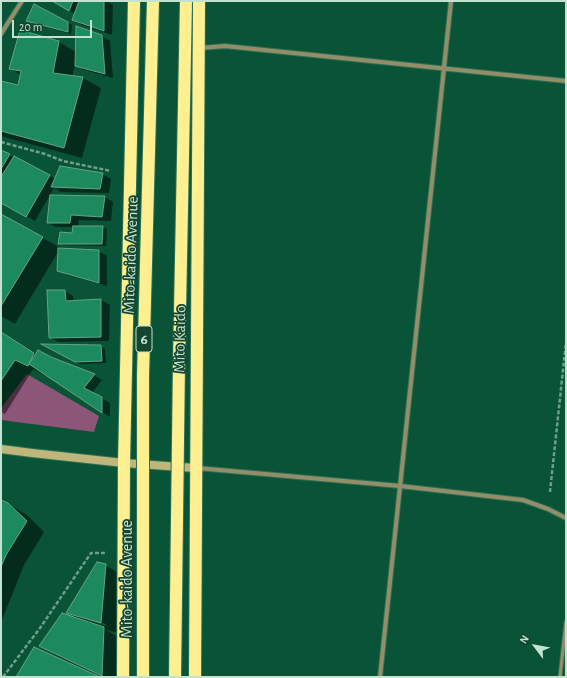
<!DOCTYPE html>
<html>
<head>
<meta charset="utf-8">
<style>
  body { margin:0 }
  #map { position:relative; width:567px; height:678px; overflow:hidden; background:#095336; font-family:"Alegreya Sans",sans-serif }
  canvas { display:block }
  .frame { position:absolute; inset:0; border:2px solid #c3e2d1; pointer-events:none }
  .north { position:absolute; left:515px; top:626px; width:40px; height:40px; -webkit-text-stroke:3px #13452f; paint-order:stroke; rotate:302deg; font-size:11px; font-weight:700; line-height:16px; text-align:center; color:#c3e2d1 }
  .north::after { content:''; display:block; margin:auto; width:14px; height:18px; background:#c3e2d1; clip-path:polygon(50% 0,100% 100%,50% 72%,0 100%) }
  .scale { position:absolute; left:12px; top:20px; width:80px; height:18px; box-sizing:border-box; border:2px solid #c3e2d1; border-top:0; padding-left:5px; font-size:12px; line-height:14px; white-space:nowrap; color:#c3e2d1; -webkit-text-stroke:3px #13452f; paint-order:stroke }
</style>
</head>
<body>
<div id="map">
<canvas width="567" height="678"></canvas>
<div class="frame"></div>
<div class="north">N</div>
<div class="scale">20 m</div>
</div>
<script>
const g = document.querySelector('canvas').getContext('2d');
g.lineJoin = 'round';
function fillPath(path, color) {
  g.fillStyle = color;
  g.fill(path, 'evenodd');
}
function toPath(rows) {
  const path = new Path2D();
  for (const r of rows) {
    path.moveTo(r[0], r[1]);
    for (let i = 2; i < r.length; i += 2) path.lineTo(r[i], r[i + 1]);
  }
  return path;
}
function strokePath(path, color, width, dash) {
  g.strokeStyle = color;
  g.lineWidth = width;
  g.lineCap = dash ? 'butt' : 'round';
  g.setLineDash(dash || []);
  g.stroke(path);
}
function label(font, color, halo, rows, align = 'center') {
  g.font = font + ' "Alegreya Sans",sans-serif';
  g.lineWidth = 3.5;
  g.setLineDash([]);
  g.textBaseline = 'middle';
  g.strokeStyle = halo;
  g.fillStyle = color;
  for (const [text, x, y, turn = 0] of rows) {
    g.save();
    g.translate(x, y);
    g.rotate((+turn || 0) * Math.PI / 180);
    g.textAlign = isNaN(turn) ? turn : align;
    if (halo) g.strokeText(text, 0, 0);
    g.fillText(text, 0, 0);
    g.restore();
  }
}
const green = toPath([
  [27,374,99,416,94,432,1,420,1,408]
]);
const shadow = toPath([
  [54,1,106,1,113,5,112,35,82,25,74,20,75,14],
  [35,5,72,25,71,34,31,23,27,21],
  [20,31,59,42,76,52,102,36,110,41,113,78,84,70,75,65,72,77,83,78,101,88,82,158,1,136,1,82,19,87,21,75,10,68],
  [1,151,56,179,102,174,111,179,109,193,61,192,54,188,35,221,1,201,1,178,2,176,1,176],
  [51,196,105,197,113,202,111,221,79,220,78,227,103,227,107,229,106,246,63,245,59,243,73,234,74,227,56,227,48,223],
  [2,216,61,248,98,251,107,256,107,286,67,275,58,270,58,252,15,324,1,316],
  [65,291,73,296,74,302,101,300,110,305,109,341,58,342,50,337],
  [1,332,37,354,50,358,94,375,102,380,92,393,110,403,110,417,47,375,46,376,33,369,5,414,1,412],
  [45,345,101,346,105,349,106,363,80,364],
  [1,501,8,504,27,515,44,532,24,565,1,622],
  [105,565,124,576,119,633,106,630,122,639,120,677,103,677,58,656,40,646,78,619,67,612],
  [87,618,106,624,106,626,87,620]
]);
const building = toPath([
  [52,1,73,1,69,11,52,1],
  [79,1,104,1,104,31,72,20,79,1],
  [34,4,68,22,68,32,26,21,34,4],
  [76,26,102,35,105,74,75,66,76,26],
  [20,30,59,41,53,73,83,77,64,148,1,131,1,81,18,85,21,71,9,69,20,30],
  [1,150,10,154,1,169,1,150],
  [14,156,50,175,26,217,1,203,1,177,14,156],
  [60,166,103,173,100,189,51,187,60,166],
  [50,195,105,196,102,217,71,215,70,223,47,223,50,195],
  [1,214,43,237,1,306,1,214],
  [73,226,103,226,102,244,58,244,60,232,72,233,73,226],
  [58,248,99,250,99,283,57,271,58,248],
  [47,290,65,290,66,301,101,299,101,337,49,338,47,290],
  [1,332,34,353,28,366,15,360,1,381,1,332],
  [41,344,101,345,102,361,75,362,41,344],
  [38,350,51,357,95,374,84,388,102,397,102,413,29,364,38,350],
  [1,500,8,503,27,521,6,555,1,567,1,500],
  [97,562,106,564,101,623,66,613,97,562],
  [62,613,104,627,102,676,39,646,62,613],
  [34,647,100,677,16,677,34,647]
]);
const path = toPath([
  [1,142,45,154,63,161,111,171],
  [550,492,566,342],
  [3,677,40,628,91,553,105,553]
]);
const lane = toPath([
  [560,677,566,622]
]);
const street = toPath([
  [1,34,22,1],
  [200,48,225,46,566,81],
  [197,468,400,486,523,500,548,509,566,518],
  [380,677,451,1]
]);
const secondary = toPath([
  [1,449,32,453,124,463,195,468]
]);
const highway = toPath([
  [123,677,124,463,134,1],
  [195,677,199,1]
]);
const highwayBridge = toPath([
  [143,677,143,376,153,1],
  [175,677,179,362,186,1]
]);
const shields = [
  [144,339,16]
];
const shieldNames = [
  ["6",144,339]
];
const streetNames = [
  ["Mito-kaido Avenue",131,255,-88],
  ["Mito Kaido",180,339,-89],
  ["Mito-kaido Avenue",127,579,-90]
];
fillPath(green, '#8b5678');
fillPath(shadow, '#0007');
fillPath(building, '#1c8a5e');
strokePath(building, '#64a483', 1);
strokePath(lane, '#2e7055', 5);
strokePath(street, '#2e7055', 6);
strokePath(secondary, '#2e7055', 10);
strokePath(highway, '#2e7055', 14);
strokePath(path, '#6da08a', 2.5, [4, 2]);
strokePath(lane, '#938e69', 3);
strokePath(street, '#938e69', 4);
strokePath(secondary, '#beb67a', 8);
strokePath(highway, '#fef091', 12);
strokePath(highwayBridge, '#2e7055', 14, []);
strokePath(highwayBridge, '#fef091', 12);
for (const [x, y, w] of shields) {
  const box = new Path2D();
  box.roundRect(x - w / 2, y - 13, w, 26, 3);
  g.fillStyle = '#13452f';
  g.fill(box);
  strokePath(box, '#c3e2d1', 1);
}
label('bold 15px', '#c3e2d1', null, shieldNames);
label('16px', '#c3e2d1', '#13452f', streetNames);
</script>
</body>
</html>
